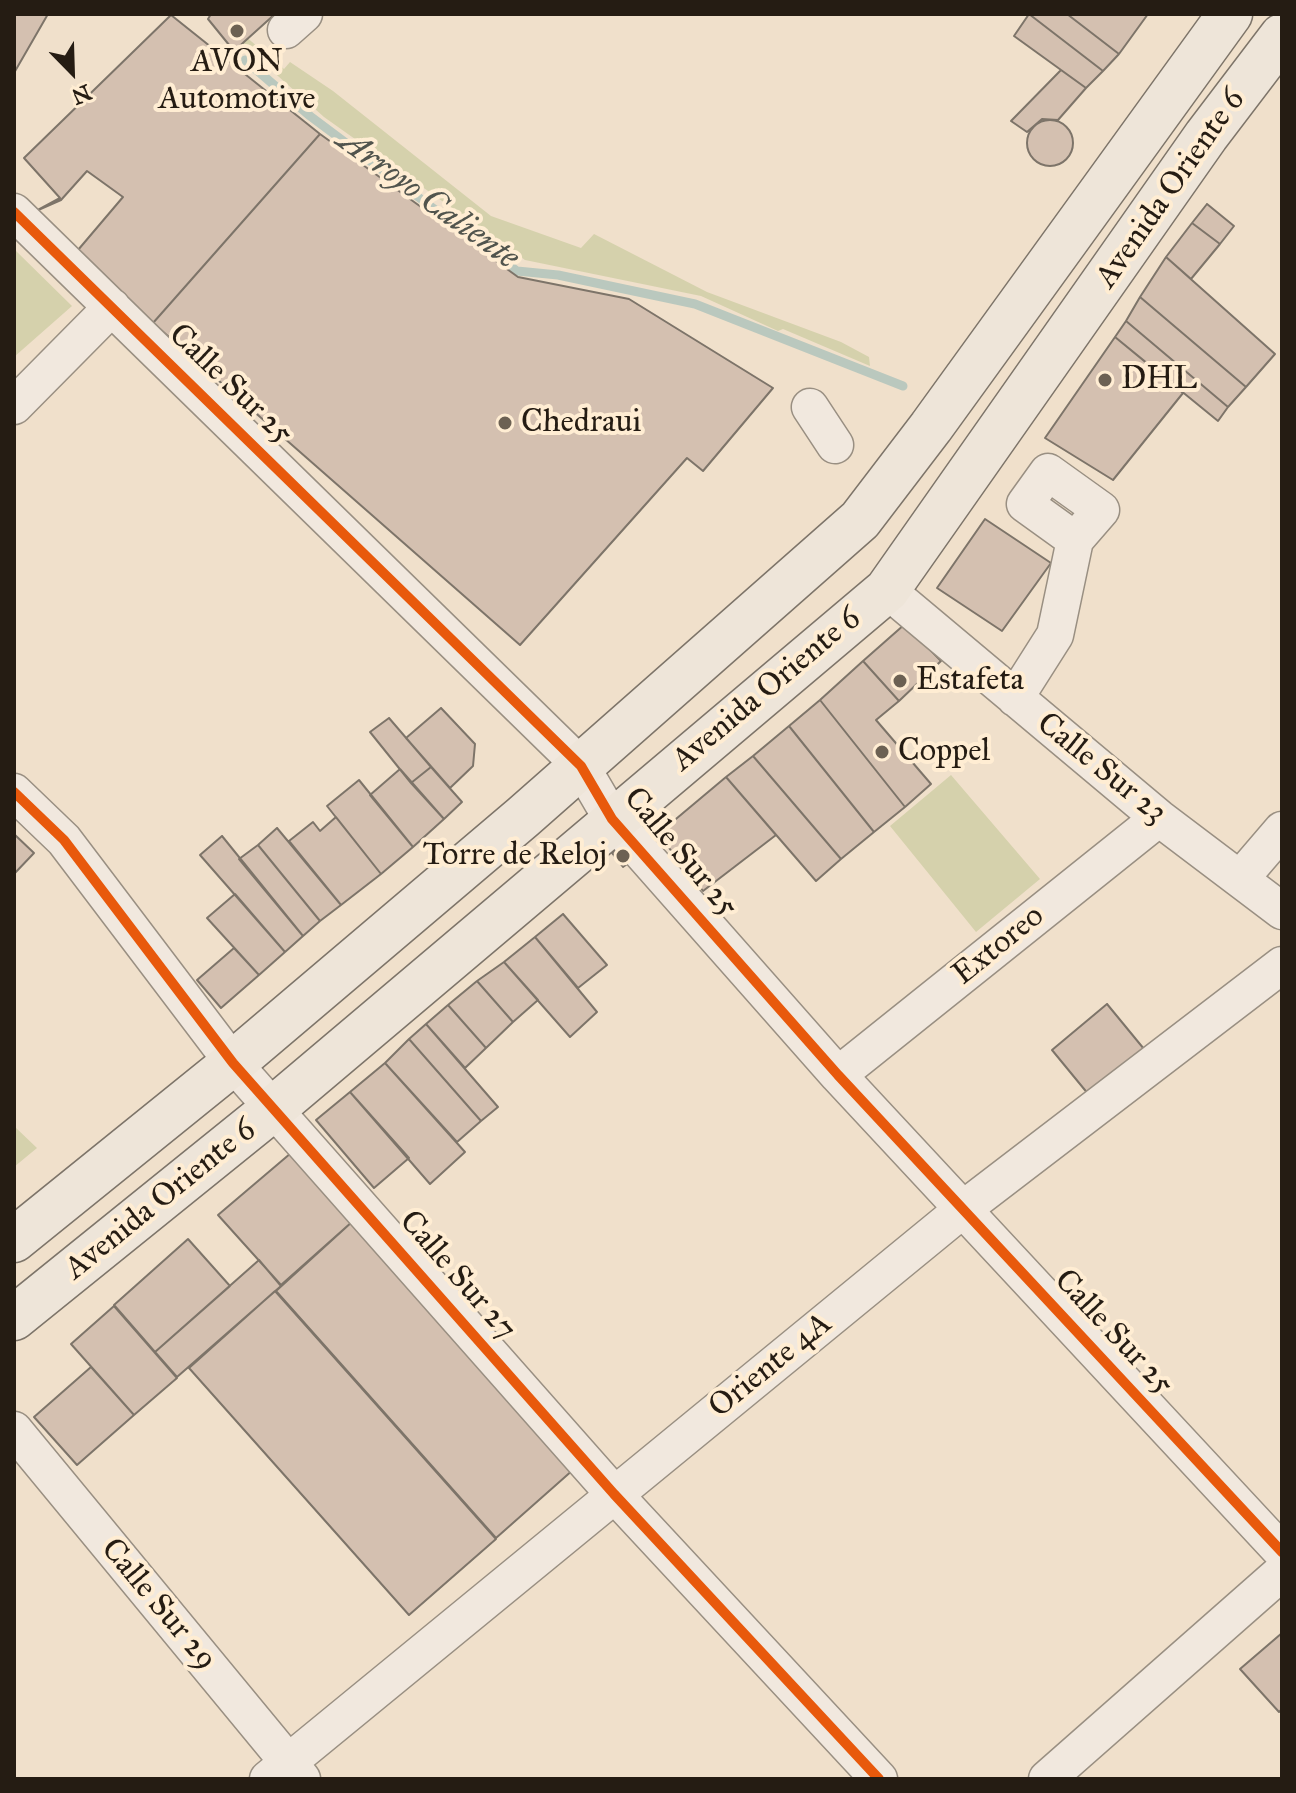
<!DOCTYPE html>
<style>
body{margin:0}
#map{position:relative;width:1296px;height:1793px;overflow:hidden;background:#f0e0cb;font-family:"IM FELL Great Primer",serif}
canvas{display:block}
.frame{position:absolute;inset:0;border:16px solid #251c13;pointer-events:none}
.north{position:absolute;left:32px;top:32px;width:80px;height:80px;-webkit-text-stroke:6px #ffedd3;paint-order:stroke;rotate:157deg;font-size:22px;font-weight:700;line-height:32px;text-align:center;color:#251c13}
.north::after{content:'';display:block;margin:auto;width:28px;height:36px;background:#251c13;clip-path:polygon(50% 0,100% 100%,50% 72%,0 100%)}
</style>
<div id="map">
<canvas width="1296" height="1793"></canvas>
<div class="frame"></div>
<div class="north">N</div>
</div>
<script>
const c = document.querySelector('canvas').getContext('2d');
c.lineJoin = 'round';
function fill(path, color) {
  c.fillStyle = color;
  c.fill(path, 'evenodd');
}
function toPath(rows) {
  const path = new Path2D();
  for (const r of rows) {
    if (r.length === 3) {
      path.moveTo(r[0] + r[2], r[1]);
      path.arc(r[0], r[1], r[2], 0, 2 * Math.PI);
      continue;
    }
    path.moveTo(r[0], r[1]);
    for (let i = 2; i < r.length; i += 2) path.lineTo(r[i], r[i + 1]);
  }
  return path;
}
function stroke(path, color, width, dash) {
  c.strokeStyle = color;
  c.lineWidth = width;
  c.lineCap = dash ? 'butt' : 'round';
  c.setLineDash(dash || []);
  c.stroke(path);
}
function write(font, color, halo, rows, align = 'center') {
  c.font = font + ' "IM FELL Great Primer",serif';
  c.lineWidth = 8;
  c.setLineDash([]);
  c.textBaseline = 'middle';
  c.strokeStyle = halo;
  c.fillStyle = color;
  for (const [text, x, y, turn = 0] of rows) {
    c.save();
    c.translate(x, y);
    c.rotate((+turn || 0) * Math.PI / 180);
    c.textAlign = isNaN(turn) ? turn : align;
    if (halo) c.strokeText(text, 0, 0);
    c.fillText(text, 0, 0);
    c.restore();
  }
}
const green = toPath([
 [245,36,284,69,290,62,333,91,491,216,581,248,594,234,707,292,841,342,869,357,870,366,783,329,778,331,701,296,525,260,324,117,242,44],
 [14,249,72,306,14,357],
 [951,775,1040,879,976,932,890,826],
 [14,1126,37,1148,14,1167]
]);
const stream = toPath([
 [245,60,310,116,517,271,558,275,695,304,903,386]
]);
const building = toPath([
 [14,14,48,14,14,73,14,14],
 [211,14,275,14,234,51,208,19,211,14],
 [1029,14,1067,14,1119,54,1103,71,1029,14],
 [1029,14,1103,71,1086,88,1014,36,1029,14],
 [1067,14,1148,14,1119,54,1067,14],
 [171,15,320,134,153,323,78,250,123,197,87,171,61,200,36,211,60,198,24,158,171,15],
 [1061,70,1086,88,1058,120,1042,119,1027,132,1011,121,1061,70],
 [1050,143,23],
 [320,134,518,277,629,299,773,388,703,471,687,458,520,645,153,323,320,134],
 [1207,204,1234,226,1220,244,1192,223,1207,204],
 [1192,223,1220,244,1191,279,1166,257,1192,223],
 [1166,257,1275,354,1246,387,1140,297,1166,257],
 [1140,297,1246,387,1228,407,1126,321,1140,297],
 [1126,321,1228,407,1218,421,1115,337,1126,321],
 [1115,337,1183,393,1113,480,1045,438,1115,337],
 [985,519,1051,563,1002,631,937,588,985,519],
 [905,624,941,661,899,701,863,661,905,624],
 [863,661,899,701,876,720,931,784,905,807,820,700,863,661],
 [820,700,905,807,874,832,789,726,820,700],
 [441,708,475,744,473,766,450,788,406,738,441,708],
 [389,718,431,767,411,783,370,732,389,718],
 [789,726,874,832,841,859,753,756,789,726],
 [753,756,841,859,816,881,726,777,753,756],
 [431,767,462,802,444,819,411,783,431,767],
 [400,769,444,819,413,847,370,795,400,769],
 [726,777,776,835,703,891,658,834,726,777],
 [359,780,413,847,381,874,327,806,359,780],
 [336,817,381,874,341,905,289,841,313,822,320,831,336,817],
 [277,828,341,905,320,921,258,845,277,828],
 [14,834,34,853,14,874,14,834],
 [222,836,303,936,285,952,200,855,222,836],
 [622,844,634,859,623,867,612,853,622,844],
 [258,845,320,921,303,936,239,859,258,845],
 [235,894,285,952,259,975,207,918,235,894],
 [563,914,607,965,578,988,535,937,563,914],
 [535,937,597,1012,570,1037,504,962,535,937],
 [234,948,259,975,221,1008,197,980,234,948],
 [504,962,538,1000,513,1022,477,981,504,962],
 [477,981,513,1022,486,1048,448,1005,477,981],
 [1107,1004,1144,1049,1089,1095,1052,1050,1107,1004],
 [448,1005,486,1048,465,1068,426,1024,448,1005],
 [426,1024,498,1107,481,1121,409,1039,426,1024],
 [409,1039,481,1121,457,1142,385,1063,409,1039],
 [385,1063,465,1152,430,1184,350,1092,385,1063],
 [350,1092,409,1158,374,1188,316,1120,350,1092],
 [291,1153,353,1221,281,1285,218,1215,291,1153],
 [353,1221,574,1469,496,1538,276,1291,353,1221],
 [188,1239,230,1286,155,1352,114,1305,188,1239],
 [259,1260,281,1286,177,1377,155,1352,259,1260],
 [275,1291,496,1539,409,1615,189,1368,275,1291],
 [114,1306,177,1378,134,1415,71,1344,114,1306],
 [91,1367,134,1415,77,1465,34,1417,91,1367],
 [1282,1633,1282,1709,1279,1712,1240,1669,1282,1633]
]);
const minor = toPath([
 [286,30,304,14],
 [14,212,581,766,612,819,838,1075,1282,1552],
 [14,406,112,307],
 [810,407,835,445],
 [887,590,1159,818,1282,911],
 [1015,698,1055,635,1075,540,1025,504,1048,472,1101,510,1075,540],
 [14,792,64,840,233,1063,614,1494,879,1779],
 [1240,879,1282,830],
 [838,1075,1159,818],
 [14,1430,302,1779],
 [268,1779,962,1210,1282,965],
 [1047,1779,1282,1572]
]);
const major = toPath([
 [14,1240,233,1063,523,817,860,520,931,427,1230,14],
 [14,1318,274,1108,887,590,1206,136,1282,36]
]);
const cycleway = toPath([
 [14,212,581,766,612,819,838,1075,1282,1552],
 [14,792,64,840,233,1063,614,1494,879,1779]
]);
const markers = [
 [237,31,8,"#6c6153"],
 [1105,380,8,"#6c6153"],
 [505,423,8,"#6c6153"],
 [900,681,8,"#6c6153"],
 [882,752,8,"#6c6153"],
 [623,856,8,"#6c6153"]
];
const poiNames = [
 ["AVON",237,63,"center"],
 ["Automotive",237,100,"center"],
 ["DHL",1121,380],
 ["Chedraui",521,423],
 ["Estafeta",916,681],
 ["Coppel",898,752],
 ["Torre de Reloj",607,856,"right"]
];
const streetNames = [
 ["Avenida Oriente 6",1171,189,-55],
 ["Calle Sur 25",230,385,44],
 ["Avenida Oriente 6",767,690,-40],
 ["Calle Sur 23",1101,769,39],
 ["Calle Sur 25",680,853,50],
 ["Extoreo",999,946,-39],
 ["Avenida Oriente 6",161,1200,-39],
 ["Calle Sur 27",457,1276,49],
 ["Calle Sur 25",1113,1333,47],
 ["Oriente 4A",771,1366,-39],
 ["Calle Sur 29",158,1605,50]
];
const waterNames = [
 ["Arroyo Caliente",427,200,36]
];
fill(green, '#d5d1ac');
stroke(stream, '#bac8be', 9);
fill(building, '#d4c0b0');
stroke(building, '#7d7469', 2);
stroke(minor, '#998f82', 39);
stroke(major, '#7d7469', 47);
stroke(minor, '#f1e8de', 36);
stroke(major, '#eee5d9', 44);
stroke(cycleway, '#e8590c', 10);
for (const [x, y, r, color] of markers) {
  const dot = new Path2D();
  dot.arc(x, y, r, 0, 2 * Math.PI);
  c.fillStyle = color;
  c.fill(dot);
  stroke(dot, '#ffedd3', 3);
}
write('32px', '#251c13', '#ffedd3', poiNames, 'left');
write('32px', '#251c13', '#ffedd3', streetNames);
write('italic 34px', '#51544d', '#ffedd3', waterNames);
</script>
